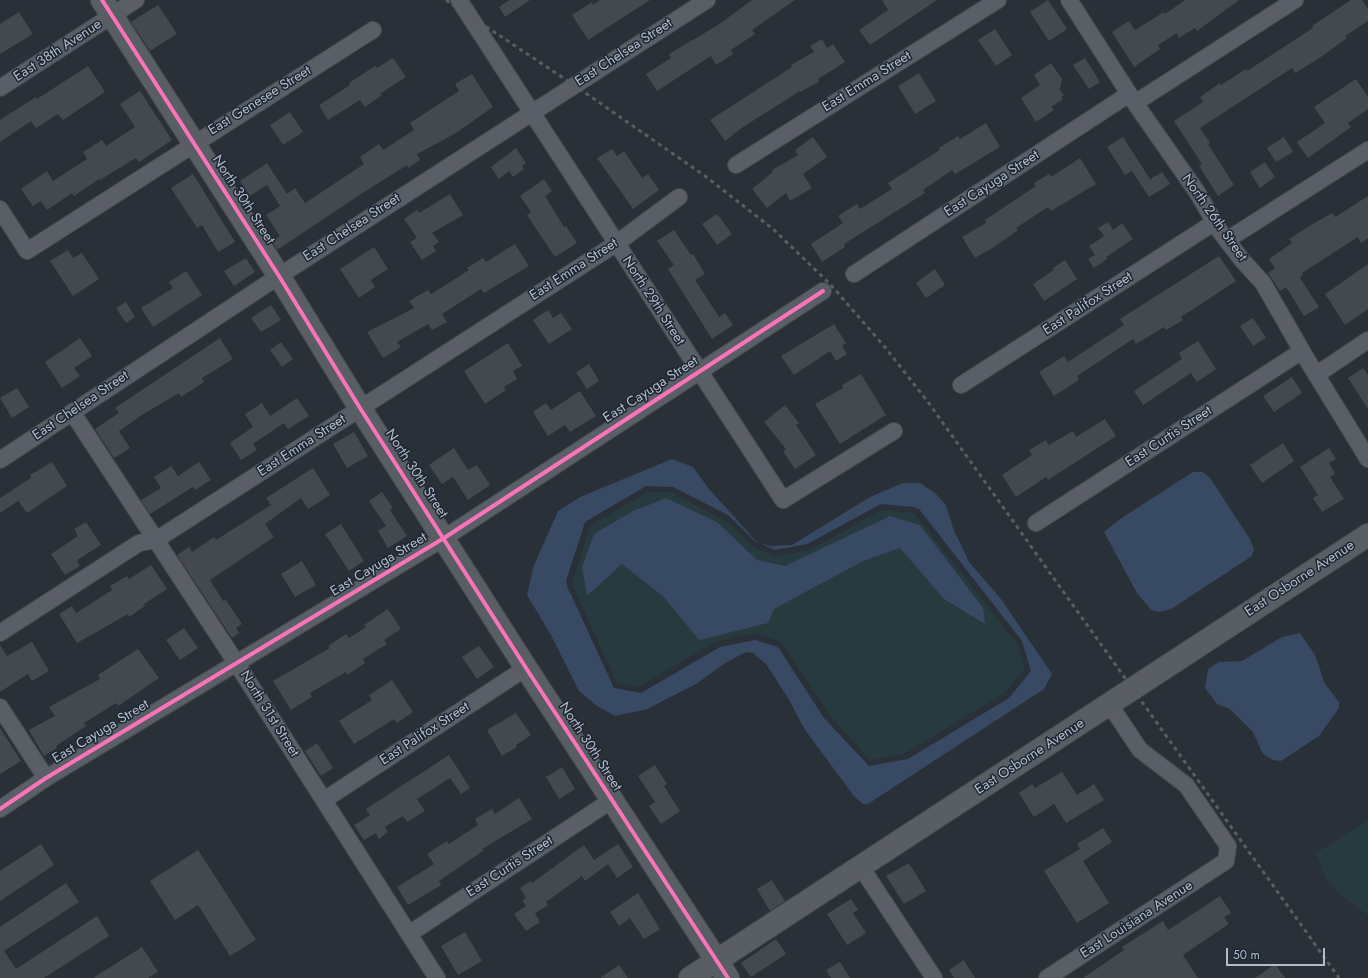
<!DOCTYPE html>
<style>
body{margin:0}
#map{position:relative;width:1368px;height:978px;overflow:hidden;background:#2a3038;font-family:Jost,sans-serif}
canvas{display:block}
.scale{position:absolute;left:1226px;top:948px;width:99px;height:18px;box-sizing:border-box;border:2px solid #b4bcc9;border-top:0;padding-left:5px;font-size:12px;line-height:14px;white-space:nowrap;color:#b4bcc9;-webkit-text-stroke:3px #1d2633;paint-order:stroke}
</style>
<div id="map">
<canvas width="1368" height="978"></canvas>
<div class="scale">50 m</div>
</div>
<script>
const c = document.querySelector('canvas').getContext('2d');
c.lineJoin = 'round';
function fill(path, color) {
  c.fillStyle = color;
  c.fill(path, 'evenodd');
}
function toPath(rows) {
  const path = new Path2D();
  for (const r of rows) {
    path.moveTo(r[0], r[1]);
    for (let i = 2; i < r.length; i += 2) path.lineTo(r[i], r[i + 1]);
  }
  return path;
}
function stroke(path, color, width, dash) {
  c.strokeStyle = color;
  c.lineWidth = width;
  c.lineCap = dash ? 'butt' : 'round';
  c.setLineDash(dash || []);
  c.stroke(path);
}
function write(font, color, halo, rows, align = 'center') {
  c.font = font + ' Jost,sans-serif';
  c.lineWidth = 3;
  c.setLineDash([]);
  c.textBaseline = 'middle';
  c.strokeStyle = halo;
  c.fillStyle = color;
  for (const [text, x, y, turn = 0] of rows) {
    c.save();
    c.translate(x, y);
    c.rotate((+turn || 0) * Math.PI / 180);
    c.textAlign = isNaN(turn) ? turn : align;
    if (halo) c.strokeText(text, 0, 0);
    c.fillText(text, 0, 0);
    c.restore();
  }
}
const green = toPath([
 [648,492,671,492,726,521,752,546,775,556,810,550,882,510,914,513,1017,644,1025,668,1006,692,904,754,870,760,829,714,781,642,755,633,717,641,685,659,639,687,617,683,572,584,590,526],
 [1368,820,1368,915,1345,899,1326,879,1316,853]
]);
const water = toPath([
 [672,459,693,467,709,489,757,542,770,546,792,545,870,497,903,483,920,483,935,493,946,505,953,528,969,562,1001,599,1052,674,1044,689,868,804,863,804,854,796,805,730,788,698,766,664,753,653,746,652,725,663,696,684,647,709,615,716,597,706,579,691,552,637,527,595,534,565,558,511,580,497],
 [646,486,673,487,728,515,755,541,775,550,807,544,881,504,914,507,919,509,1022,641,1031,671,1009,698,908,759,869,766,824,718,778,647,755,640,720,647,641,693,614,688,567,586,566,581,585,522],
 [1193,472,1203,472,1210,478,1250,539,1254,549,1252,556,1171,609,1159,612,1151,610,1137,593,1104,532,1120,519],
 [666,498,717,522,757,560,785,566,890,516,920,525,983,608,985,624,944,599,900,548,863,561,774,609,768,623,699,640,664,597,622,564,587,596,582,567,594,534,633,511],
 [1300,633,1315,655,1325,684,1339,702,1339,708,1319,736,1281,761,1273,760,1263,754,1253,732,1230,709,1217,704,1205,688,1208,669,1219,662,1242,661,1282,637]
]);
const building = toPath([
 [509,0,530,0,505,17,499,7],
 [600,0,650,0,588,40,572,15,592,2,593,5],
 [752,0,795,0,752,30,755,34,731,50,733,54,716,65,711,56,657,91,646,74,671,58,669,54,718,25],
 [882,0,937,0,870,45,859,30,888,10],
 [1048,0,1067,29,1049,41,1030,12],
 [1185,0,1239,0,1197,31,1195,28,1179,38,1177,33,1158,45,1160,49,1134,67,1112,32,1129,21,1135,30,1164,12,1165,14],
 [1351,0,1362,0,1368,9,1368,21,1345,36,1347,38,1321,57,1295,73,1292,68,1200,128,1210,143,1208,144,1234,185,1218,196,1199,166,1202,164,1174,121,1203,102,1200,97,1220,83,1221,85,1246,69,1247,71,1313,28,1312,26],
 [158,5,177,34,150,51,131,22],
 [19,12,33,34,0,54,0,24],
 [995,29,1012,55,996,66,978,40],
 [822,39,827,48,833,44,845,62,818,79,819,82,800,92,800,91,743,127,725,141,710,120,792,67,791,65,814,52,810,46],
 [393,58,406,77,381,93,382,95,365,107,360,100,328,120,319,105,350,85,349,83,375,66,377,68],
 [1085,58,1100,82,1089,89,1073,65],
 [1051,63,1062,79,1060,90,1064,95,1061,97,1063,99,1051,107,1054,110,1036,122,1021,98,1040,85,1034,75],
 [88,66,105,92,63,120,58,114,36,128,31,121,0,142,0,120,36,97,37,99],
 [919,73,936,101,915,114,898,86],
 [472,74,493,107,456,133,417,154,420,160,408,168,407,165,361,194,277,250,272,241,280,236,266,215,280,206,267,185,250,196,240,181,267,163,287,194,295,188,305,203,364,164,360,157,379,144,383,150,414,130,410,123,459,91,455,84],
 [1356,79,1368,97,1368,109,1348,123,1351,127,1308,158,1297,142,1325,123,1314,107],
 [140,91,172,140,139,162,136,158,100,180,99,179,74,196,72,193,47,210,41,201,33,206,21,189,47,171,53,181,87,159,83,152,102,140,106,146,135,127,120,104],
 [290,112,303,132,283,145,270,125],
 [986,123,1000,147,955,174,952,170,923,190,925,193,844,244,845,247,822,262,811,244,843,223,838,216,857,204,860,209,892,189,888,183,940,150,939,148,958,136,960,139],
 [813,137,827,157,803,174,812,188,790,201,786,193,767,208,752,189,773,172,772,170,798,155,795,150],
 [1123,137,1150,179,1162,172,1170,184,1149,197,1132,171,1125,175,1107,147],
 [1284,137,1293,152,1276,162,1267,148],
 [516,148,526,163,522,166,524,169,513,177,509,171,499,179,491,167],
 [612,149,617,156,624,151,642,178,648,174,659,190,633,209,597,158],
 [1080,158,1096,184,1051,211,1048,207,1016,228,1018,230,994,247,975,258,962,237,986,223,985,220,1036,186,1034,183,1049,174,1051,177],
 [1265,162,1275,177,1260,188,1250,172],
 [193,174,235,242,218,252,202,225,197,228,171,188],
 [544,179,552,191,545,196,564,227,566,226,577,243,555,257,527,215,531,212,520,196],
 [450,194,463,215,432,233,439,242,433,246,436,251,422,260,410,242,417,238,404,219,417,210,419,213],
 [1368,196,1368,238,1361,243,1358,237,1302,273,1303,275,1300,278,1319,307,1304,316,1286,287,1280,291,1268,273,1275,268,1269,259,1292,243,1289,239,1306,228,1332,213,1335,217],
 [717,214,732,234,717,245,702,224],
 [1108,222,1113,230,1122,223,1133,239,1106,257,1107,259,1094,268,1088,259,1095,255,1089,246,1104,236,1098,228],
 [674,230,691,255,693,254,705,274,695,280,719,317,725,313,733,325,712,339,668,269,674,265,657,241],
 [515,244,529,266,484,293,481,289,442,314,447,322,432,330,428,324,397,342,401,347,383,358,367,332,414,308,409,301,428,290,431,294,469,270,467,268,483,258,486,262],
 [374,247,388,269,371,280,375,287,359,298,340,269],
 [68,250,73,258,82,253,99,279,73,296,50,261],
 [1219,256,1236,281,1181,317,1183,320,1166,330,1164,327,1136,344,1133,339,1077,376,1079,380,1054,396,1039,372,1064,356,1068,362,1124,325,1120,319],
 [246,258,255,272,234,286,224,271],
 [1065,260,1077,279,1044,301,1033,284,1054,270,1053,268],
 [1368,264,1368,309,1345,325,1325,294],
 [935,269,945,285,926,298,916,283],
 [186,271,202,295,153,327,141,308,173,288,169,282],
 [126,302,135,317,126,323,116,308],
 [271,305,281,320,261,332,251,318],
 [548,310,553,318,561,313,572,329,549,344,533,320],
 [1253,318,1266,338,1253,346,1240,326],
 [834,324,846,343,842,346,847,354,836,361,830,351,794,375,781,356],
 [80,338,92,356,74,368,80,376,62,388,45,362],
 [220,338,233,359,202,378,204,382,181,397,179,393,142,415,119,431,130,448,114,458,95,429,119,413,115,408],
 [1198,341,1216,369,1197,382,1191,373,1143,405,1134,391,1182,359,1179,353],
 [281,342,293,359,282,367,270,350],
 [508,343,522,366,513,371,517,379,504,387,506,390,485,404,464,371],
 [589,364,599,381,587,389,576,372],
 [1363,368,1368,375,1368,409,1348,378],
 [861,374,886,415,840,444,815,404,843,388,842,385],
 [1292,377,1302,393,1274,412,1263,396],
 [17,388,29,407,12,418,0,398],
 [580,391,596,416,570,432,565,425,548,436,533,412,546,403,551,410],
 [297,398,309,416,288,429,284,423,253,444,257,450,241,460,230,443,253,427,245,414,262,403,270,416],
 [785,405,799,423,796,425,816,455,795,469,783,451,786,449,764,422],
 [1105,419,1116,436,1048,480,1046,477,1016,497,1002,475,1032,455,1029,450,1046,440,1049,445,1073,431,1076,437],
 [354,432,368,456,347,468,333,444],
 [1283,443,1294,461,1262,483,1250,465],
 [454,448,468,470,477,465,490,485,468,500,453,477,442,484,429,465],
 [1329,448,1336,459,1329,463,1335,474,1330,477,1344,499,1322,512,1313,498,1318,495,1300,467],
 [52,462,67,486,27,513,18,501,0,513,0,498,31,478,30,475],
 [199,462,211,480,195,490,193,487,150,514,141,500,161,488,154,477,171,466,178,476],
 [313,468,330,495,308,509,301,498,265,524,274,537,210,580,223,601,226,600,242,624,236,628,239,633,232,638,177,555,189,547,192,552,214,537,216,540,271,505,266,498],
 [382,492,393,508,390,510,407,536,388,548,378,531,386,526,369,501],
 [86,522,101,545,77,560,80,566,65,575,51,554,78,536,74,529],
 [341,524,364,561,349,571,325,534],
 [302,561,316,585,295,597,281,574],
 [151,565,167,589,144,604,145,606,129,617,128,614,77,643,59,614,72,606,76,613,112,590,110,586,127,576,129,579],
 [388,609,401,629,384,640,387,644,363,659,365,663,347,675,346,672,310,693,312,697,291,710,273,681,330,648,328,646,346,634,349,638,366,627,364,625],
 [184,628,198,648,180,660,166,640],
 [32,642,49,671,32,681,28,674,0,692,0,645,7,656],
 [479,646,494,667,477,679,462,657],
 [138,649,159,678,118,706,116,703,84,723,86,726,56,746,57,748,44,756,29,730,55,716,49,707,100,679,98,675],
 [392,680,413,712,397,723,394,719,354,744,339,721,372,700,369,695],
 [516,713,531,735,516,745,517,747,502,756,487,730],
 [0,728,21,761,0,774],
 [317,743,333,768,321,776,305,751],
 [449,755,470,788,461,794,450,778,417,799,425,811,407,822,403,816,385,827,388,832,379,839,376,833,364,840,354,825,370,815,366,809],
 [655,765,667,784,664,786,680,811,661,824,649,806,655,802,638,776],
 [562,767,575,789,559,799,546,777],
 [1062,772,1077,795,1094,784,1104,800,1066,823,1054,804,1034,817,1019,793,1032,784,1035,788],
 [519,798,532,819,482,849,483,851,439,881,441,885,408,905,397,887,434,864,427,854,447,841,449,844,478,825,475,819,492,809,495,814],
 [1103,828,1112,842,1083,861,1109,903,1077,923,1044,871,1080,849,1077,844],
 [41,844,54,865,0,901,0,871],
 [618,844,633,867,617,878,608,864,585,881,582,876,546,902,548,905,535,913,540,922,526,931,514,914,526,906,522,900,526,898,520,888,531,881,532,883,584,845,594,860],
 [198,850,256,940,230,956,198,905,175,920,150,881],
 [909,863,926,891,904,904,886,876],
 [772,880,785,901,770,911,757,889],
 [66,883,79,902,4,951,16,969,97,916,109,936,44,978,0,978,0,927],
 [638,893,660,929,644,939,630,918,619,926,610,912],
 [1220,896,1231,913,1224,917,1229,924,1183,955,1198,978,1083,978,1124,950,1122,947,1163,921,1168,930],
 [851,899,858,910,853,913,866,933,847,945,827,914],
 [465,932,482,961,458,975,441,946],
 [776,939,786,954,751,977,741,963],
 [142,947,158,972,148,978,93,978],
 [964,960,975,978,954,978,949,970],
 [840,962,850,978,831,978,826,970],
 [1275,964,1285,978,1255,978],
 [619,965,628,978,600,978]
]);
const street = toPath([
 [459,0,783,500,894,431],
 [1069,0,1135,103,1197,192,1219,230,1242,260,1263,283,1306,358,1368,459],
 [0,88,136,0],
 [1135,103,1295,0],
 [736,165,998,0],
 [0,209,27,251,373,30],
 [1227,240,1368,150],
 [854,274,1129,94],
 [1316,375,1368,340],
 [961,385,1215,222],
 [72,412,237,664,437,978],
 [0,460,279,276,707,0],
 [1036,523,1302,351],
 [0,633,139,543,156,540,617,243,679,197],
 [0,707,46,778],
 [324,800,526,668],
 [0,809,46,778,444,538,823,291],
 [861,867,934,978],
 [409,934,612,800],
 [1047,978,1226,861,1228,846,1186,785,1140,750,1110,705]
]);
const secondary = toPath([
 [102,0,279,276,360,408,526,668,728,978],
 [690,978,1368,535]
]);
const rail = toPath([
 [446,0,574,85,705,176,773,229,830,284,884,346,928,402,1339,978]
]);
const cycleway = toPath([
 [102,0,279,276,360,408,526,668,728,978],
 [0,809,46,778,444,538,823,291]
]);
const streetNames = [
 ["East 38th Avenue",58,51,-33],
 ["East Chelsea Street",624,53,-33],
 ["East Emma Street",867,82,-32],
 ["East Genesee Street",260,101,-32],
 ["East Cayuga Street",992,184,-33],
 ["North 30th Street",243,200,57],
 ["North 26th Street",1214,218,55],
 ["East Chelsea Street",352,228,-33],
 ["East Emma Street",574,270,-33],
 ["North 29th Street",653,301,57],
 ["East Palifox Street",1088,304,-33],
 ["East Cayuga Street",651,390,-33],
 ["East Chelsea Street",81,406,-34],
 ["East Curtis Street",1169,437,-33],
 ["East Emma Street",302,446,-33],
 ["North 30th Street",416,474,57],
 ["East Cayuga Street",379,565,-31],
 ["East Osborne Avenue",1300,579,-33],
 ["North 31st Street",269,714,58],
 ["East Cayuga Street",101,732,-31],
 ["East Palifox Street",425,734,-33],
 ["North 30th Street",590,747,57],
 ["East Osborne Avenue",1030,757,-33],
 ["East Curtis Street",510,867,-33],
 ["East Louisiana Avenue",1137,920,-33]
];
fill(green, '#273a3e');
fill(water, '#384963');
fill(building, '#444950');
stroke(street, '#484c53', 18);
stroke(secondary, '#484c53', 24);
stroke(street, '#5a5e66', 16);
stroke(secondary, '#595d64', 22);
stroke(rail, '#595d64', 3, [4, 4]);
stroke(cycleway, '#fb73b8', 4);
write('14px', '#b4bcc9', '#1d2633', streetNames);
</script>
